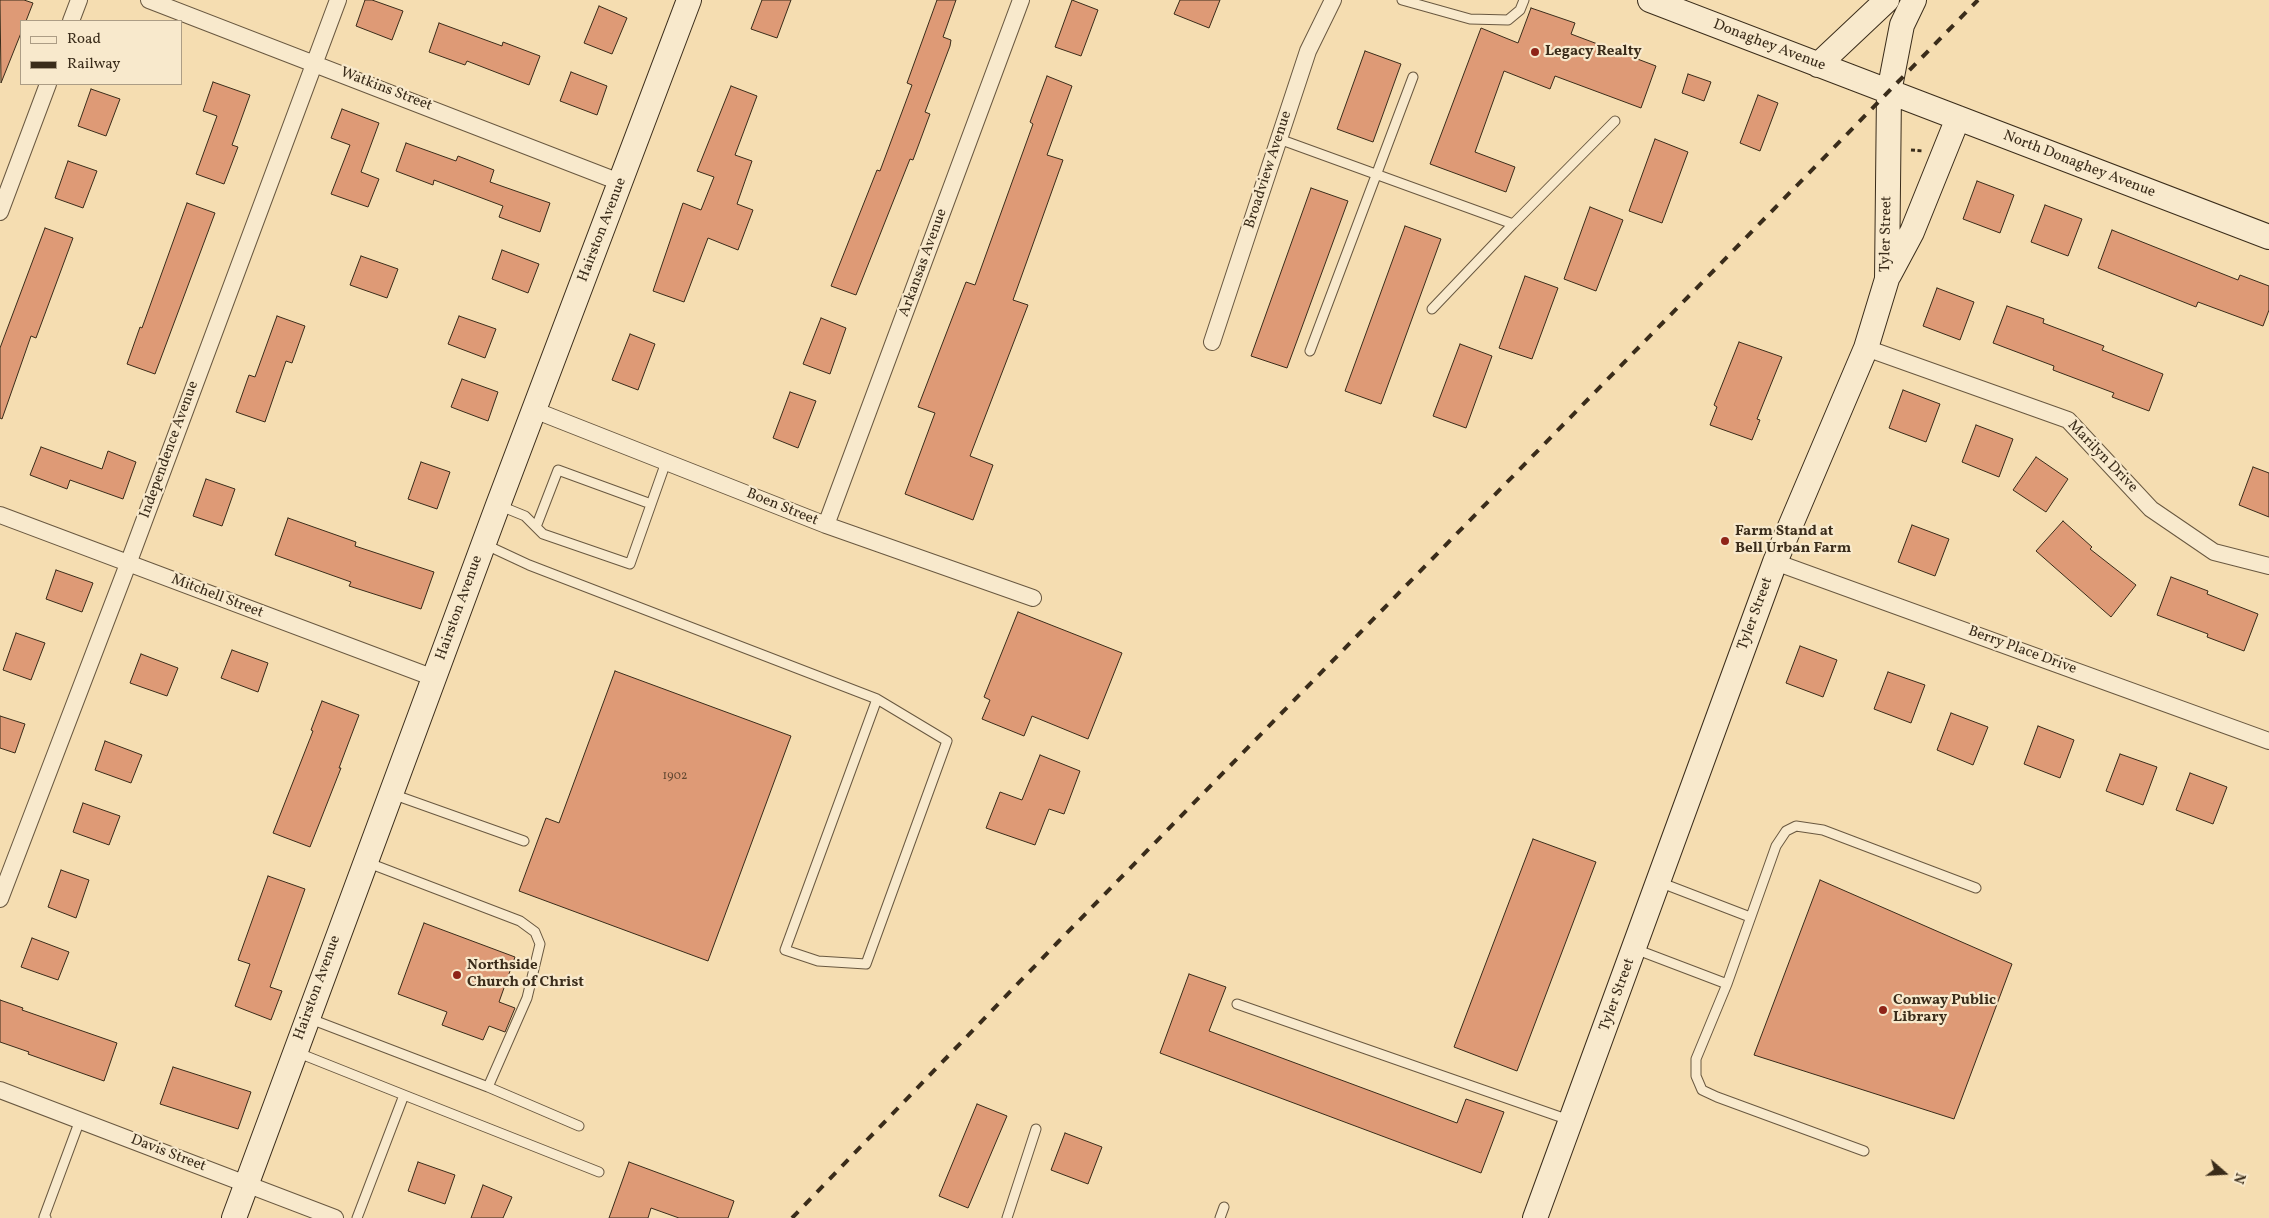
<!DOCTYPE html>
<style>
body{margin:0}
#map{position:relative;width:2269px;height:1218px;overflow:hidden;background:#f5ddb1;font-family:Vollkorn,serif}
canvas{display:block}
.legend{position:absolute;left:20px;top:20px;width:162px;height:65px;box-sizing:border-box;background:#f8e9cc;border:1px solid #ac9d85;margin:0;padding:6px 9px;list-style:none;font-size:15px;color:#3a2c1a}
.legend li{display:flex;align-items:center;gap:10px;height:25px}
.legend b{width:25px;border:1px solid #ac9d85}
.north{position:absolute;left:2199px;top:1148px;width:50px;height:50px;-webkit-text-stroke:4px #f8e9cc;paint-order:stroke;rotate:109deg;font-size:14px;font-weight:700;line-height:20px;text-align:center;color:#3a2c1a}
.north::after{content:'';display:block;margin:auto;width:18px;height:22px;background:#3a2c1a;clip-path:polygon(50% 0,100% 100%,50% 72%,0 100%)}
</style>
<div id="map">
<canvas width="2269" height="1218"></canvas>
<ul class="legend">
<li><b style="height:6px;background:#f8e9cc"></b>Road</li>
<li><b style="height:6px;background:#3a2c1a"></b>Railway</li>
</ul>
<div class="north">N</div>
</div>
<script>
const c = document.querySelector('canvas').getContext('2d');
c.lineJoin = 'round';
function fill(path, color) {
  c.fillStyle = color;
  c.fill(path, 'evenodd');
}
function toPath(rows) {
  const path = new Path2D();
  for (const r of rows) {
    path.moveTo(r[0], r[1]);
    for (let i = 2; i < r.length; i += 2) path.lineTo(r[i], r[i + 1]);
  }
  return path;
}
function stroke(path, color, width, dash) {
  c.strokeStyle = color;
  c.lineWidth = width;
  c.lineCap = dash ? 'butt' : 'round';
  c.setLineDash(dash || []);
  c.stroke(path);
}
function write(font, color, halo, rows, align = 'center') {
  c.font = font + ' Vollkorn,serif';
  c.lineWidth = 4.5;
  c.setLineDash([]);
  c.textBaseline = 'middle';
  c.strokeStyle = halo;
  c.fillStyle = color;
  for (const [text, x, y, turn = 0] of rows) {
    c.save();
    c.translate(x, y);
    c.rotate((+turn || 0) * Math.PI / 180);
    c.textAlign = isNaN(turn) ? turn : align;
    if (halo) c.strokeText(text, 0, 0);
    c.fillText(text, 0, 0);
    c.restore();
  }
}
const building = toPath([
 [0,0,24,0,33,3,26,21,21,21,21,33,1,83,0,0],
 [365,0,372,0,403,11,392,40,356,26,365,0],
 [762,0,791,0,777,38,751,29,762,0],
 [937,0,956,0,943,37,951,40,950,46,925,112,930,114,913,160,910,159,856,295,831,286,877,170,880,171,912,85,907,83,937,0],
 [1072,0,1098,10,1081,56,1055,47,1072,0],
 [1180,0,1220,0,1209,28,1174,14,1180,0],
 [599,6,627,18,612,54,584,43,599,6],
 [1531,8,1575,23,1571,34,1656,66,1641,108,1555,76,1550,89,1504,71,1475,152,1515,167,1506,192,1430,164,1481,28,1518,43,1531,8],
 [439,23,502,46,503,42,540,56,529,85,467,61,465,65,429,52,439,23],
 [1365,51,1401,64,1373,142,1337,129,1365,51],
 [571,72,607,86,597,115,560,101,571,72],
 [1688,74,1711,82,1704,101,1682,93,1688,74],
 [1047,76,1072,86,1047,155,1063,160,1013,300,1028,305,970,456,993,465,973,520,905,494,935,413,918,407,966,282,975,285,1033,124,1030,122,1047,76],
 [213,82,250,95,232,145,238,147,224,184,196,174,217,116,203,111,213,82],
 [731,86,757,96,735,155,752,161,737,204,753,210,738,250,708,238,684,302,653,291,683,203,701,210,714,177,697,171,731,86],
 [91,89,120,99,106,136,78,126,91,89],
 [1758,95,1778,103,1760,151,1740,143,1758,95],
 [342,109,379,123,361,172,379,179,368,207,331,194,350,145,331,138,342,109],
 [1655,139,1688,152,1662,223,1629,211,1655,139],
 [406,143,456,161,458,156,494,170,490,182,550,203,540,232,499,217,503,206,434,180,433,185,396,171,406,143],
 [68,161,97,171,83,208,55,198,68,161],
 [1977,181,2014,195,2000,233,1963,219,1977,181],
 [1311,188,1348,201,1287,368,1251,356,1311,188],
 [187,203,215,213,155,374,127,364,140,327,142,328,187,203],
 [2045,205,2082,219,2068,256,2031,242,2045,205],
 [1590,207,1623,220,1596,291,1564,279,1590,207],
 [1405,226,1441,239,1381,404,1345,391,1405,226],
 [45,228,73,238,36,338,31,336,2,419,0,418,0,348,45,228],
 [2112,230,2238,280,2240,275,2269,286,2269,310,2263,326,2198,302,2196,307,2098,268,2112,230],
 [502,250,539,264,528,293,492,279,502,250],
 [361,256,398,269,387,298,350,285,361,256],
 [1525,276,1558,288,1532,359,1499,348,1525,276],
 [1937,288,1974,302,1960,340,1923,326,1937,288],
 [2007,306,2044,319,2043,323,2104,346,2102,350,2163,374,2149,411,2112,397,2114,393,2053,370,2054,366,1993,343,2007,306],
 [277,316,305,326,292,363,286,361,265,422,236,412,249,375,255,377,277,316],
 [459,316,496,329,485,358,448,344,459,316],
 [821,318,846,328,830,374,803,364,821,318],
 [630,334,655,344,638,390,612,380,630,334],
 [1739,342,1782,357,1757,419,1760,420,1752,440,1710,425,1717,407,1714,405,1739,342],
 [1460,344,1492,356,1466,428,1433,416,1460,344],
 [462,379,498,392,488,421,451,407,462,379],
 [1903,390,1940,404,1926,442,1889,428,1903,390],
 [790,392,816,401,798,448,773,438,790,392],
 [1976,425,2013,439,1999,477,1962,462,1976,425],
 [41,447,102,469,108,451,136,462,123,499,70,480,67,489,30,475,41,447],
 [2036,457,2068,479,2046,512,2013,490,2036,457],
 [421,462,450,472,437,509,408,499,421,462],
 [2253,467,2269,473,2269,517,2239,505,2253,467],
 [206,479,235,489,222,526,193,516,206,479],
 [288,518,356,542,355,546,434,572,421,609,349,586,351,582,275,555,288,518],
 [2063,521,2092,547,2090,549,2136,585,2111,617,2036,551,2063,521],
 [1912,525,1949,539,1935,576,1898,562,1912,525],
 [56,570,93,583,82,612,46,599,56,570],
 [2171,577,2208,591,2207,594,2258,614,2244,651,2207,637,2208,634,2157,615,2171,577],
 [1018,612,1122,653,1088,739,1032,716,1024,736,982,719,990,700,984,697,1018,612],
 [16,633,45,643,31,680,3,670,16,633],
 [1800,646,1837,660,1823,697,1786,683,1800,646],
 [232,650,268,663,258,692,221,678,232,650],
 [141,654,178,668,167,696,130,683,141,654],
 [615,671,791,736,708,961,519,891,546,818,559,823,615,671],
 [1888,672,1925,685,1911,723,1874,709,1888,672],
 [322,701,359,715,339,768,341,768,310,847,273,833,313,731,311,730,322,701],
 [1951,713,1988,727,1973,765,1937,750,1951,713],
 [0,716,25,724,15,753,0,748,0,716],
 [2038,726,2074,740,2060,778,2024,764,2038,726],
 [105,741,142,755,131,783,95,770,105,741],
 [2120,754,2157,767,2143,805,2106,791,2120,754],
 [1040,755,1080,771,1064,814,1049,809,1035,845,986,828,1000,792,1022,800,1040,755],
 [2190,773,2227,787,2213,824,2176,810,2190,773],
 [83,803,120,816,109,845,73,832,83,803],
 [1533,839,1596,862,1517,1071,1454,1047,1533,839],
 [61,870,89,880,76,918,48,907,61,870],
 [268,876,305,889,270,987,282,991,271,1020,235,1006,250,964,238,960,268,876],
 [1820,880,2012,964,1954,1119,1754,1055,1820,880],
 [424,923,515,957,499,1002,515,1008,505,1032,489,1026,483,1040,442,1025,447,1012,398,994,424,923],
 [32,938,69,952,58,980,21,967,32,938],
 [1189,974,1226,987,1209,1031,1457,1123,1466,1099,1504,1112,1481,1173,1160,1053,1189,974],
 [0,1000,23,1008,22,1010,117,1043,104,1081,28,1054,29,1052,0,1042,0,1000],
 [173,1067,251,1092,238,1129,160,1104,173,1067],
 [977,1104,1007,1116,968,1208,939,1196,977,1104],
 [1065,1133,1102,1147,1088,1184,1051,1170,1065,1133],
 [418,1162,455,1175,445,1204,408,1191,418,1162],
 [629,1162,734,1201,728,1218,679,1218,651,1208,648,1218,609,1218,629,1162],
 [483,1185,512,1197,503,1218,471,1218,483,1185]
]);
const path = toPath([
 [1911,150,1923,151]
]);
const lane = toPath([
 [1402,0,1470,19,1508,20,1520,10,1524,0],
 [1279,139,1513,224,1615,121],
 [1432,309,1513,224],
 [1310,351,1413,77],
 [498,505,525,516,543,534,630,564,666,462],
 [536,527,558,470,651,504],
 [484,544,529,565,877,699,947,741,866,964,818,961,785,950,877,699],
 [392,794,524,841],
 [1659,882,1750,917],
 [1635,949,1727,984],
 [1237,1004,1569,1120],
 [308,1018,488,1087,527,998,540,944,535,932,520,921,366,862],
 [296,1052,404,1095,357,1218],
 [488,1087,579,1126],
 [404,1095,599,1172],
 [1864,1151,1717,1097,1702,1090,1696,1076,1696,1059,1727,984,1776,846,1786,831,1796,826,1823,830,1976,888],
 [46,1218,44,1217,80,1120],
 [1007,1218,1036,1129],
 [1220,1218,1224,1207]
]);
const street = toPath([
 [149,0,622,183],
 [71,21,79,0],
 [0,212,48,84],
 [1212,342,1308,51,1333,0],
 [1866,348,2068,420,2151,509,2214,552,2269,566],
 [534,410,826,525,1033,598],
 [0,515,434,678],
 [826,525,1021,0],
 [1775,562,2269,741],
 [0,899,128,564,338,0],
 [0,1090,335,1218]
]);
const secondary = toPath([
 [1650,0,2269,237],
 [1818,65,1887,0],
 [1889,275,1912,232,1958,118],
 [234,1218,498,505,689,0],
 [1535,1218,1775,562,1866,348,1887,279,1889,92,1902,25,1914,0]
]);
const rail = toPath([
 [792,1218,1058,942,1978,0]
]);
const markers = [
 [1535,52,5,"#8f2418"],
 [1725,541,5,"#8f2418"],
 [457,975,5,"#8f2418"],
 [1883,1010,5,"#8f2418"]
];
const numberNames = [
 ["1902",675,777]
];
const streetNames = [
 ["Donaghey Avenue",1769,46,21],
 ["Watkins Street",386,90,21],
 ["North Donaghey Avenue",2079,165,21],
 ["Broadview Avenue",1269,170,-72],
 ["Hairston Avenue",603,230,-69],
 ["Tyler Street",1887,234,-89],
 ["Arkansas Avenue",924,263,-70],
 ["Independence Avenue",170,450,-70],
 ["Marilyn Drive",2102,457,46],
 ["Boen Street",782,508,22],
 ["Mitchell Street",217,597,21],
 ["Hairston Avenue",460,608,-70],
 ["Tyler Street",1756,614,-70],
 ["Berry Place Drive",2022,651,20],
 ["Hairston Avenue",318,988,-70],
 ["Tyler Street",1618,995,-70],
 ["Davis Street",168,1154,21]
];
const poiNames = [
 ["Legacy Realty",1545,52],
 ["Farm Stand at",1735,532],
 ["Bell Urban Farm",1735,549],
 ["Northside",467,966],
 ["Church of Christ",467,983],
 ["Conway Public",1893,1001],
 ["Library",1893,1018]
];
fill(building, '#de9a76');
stroke(building, '#3a2c1a', 1);
stroke(lane, '#695840', 11);
stroke(street, '#695840', 18);
stroke(secondary, '#3a2c1a', 26);
stroke(path, '#3a2c1a', 3, [4, 2.5]);
stroke(lane, '#f8e9cc', 9);
stroke(street, '#f8e9cc', 16);
stroke(secondary, '#f8e9cc', 24);
stroke(rail, '#3a2c1a', 4, [9, 9]);
for (const [x, y, r, color] of markers) {
  const dot = new Path2D();
  dot.arc(x, y, r, 0, 2 * Math.PI);
  c.fillStyle = color;
  c.fill(dot);
  stroke(dot, '#f8e9cc', 2);
}
write('12px', '#634831', null, numberNames);
write('15px', '#3a2c1a', '#f8e9cc', streetNames);
write('bold 15px', '#3a2c1a', '#f8e9cc', poiNames, 'left');
</script>
